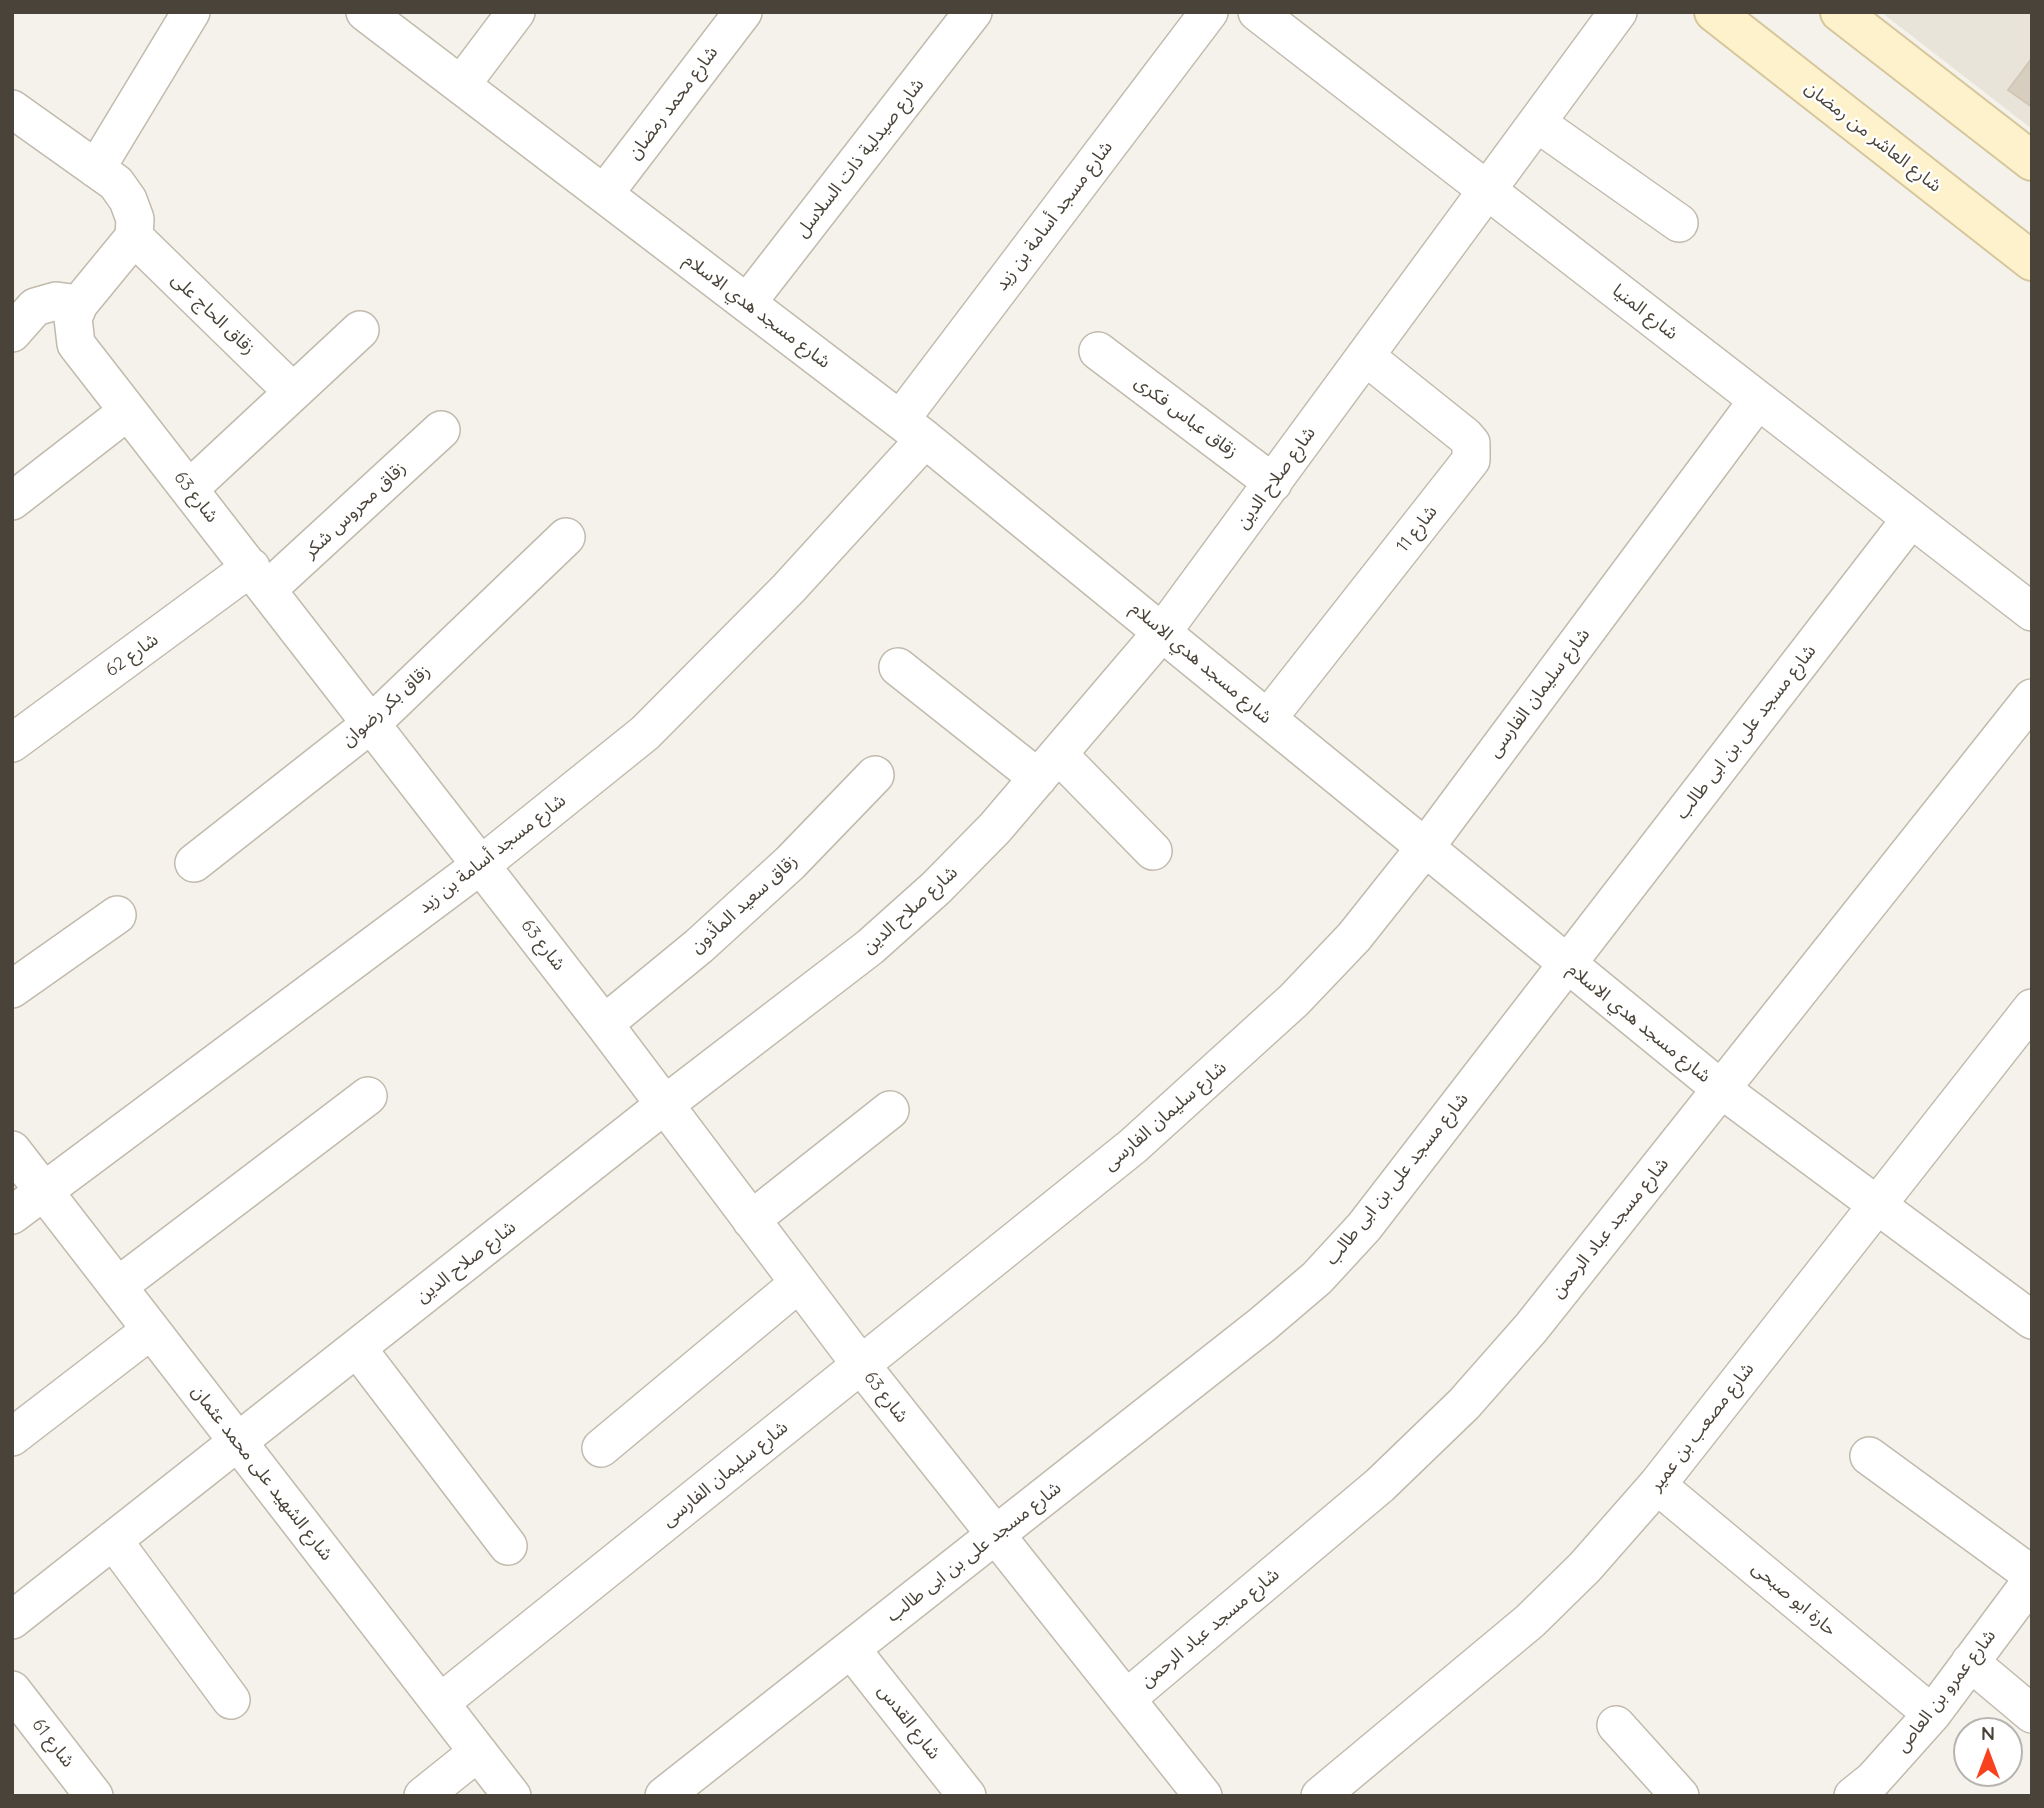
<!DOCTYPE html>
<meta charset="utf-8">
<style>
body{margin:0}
#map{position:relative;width:2044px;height:1808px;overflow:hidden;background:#f5f2eb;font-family:Quicksand,sans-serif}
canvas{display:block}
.frame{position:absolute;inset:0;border:14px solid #4a4339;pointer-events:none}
.north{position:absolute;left:1953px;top:1717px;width:70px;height:70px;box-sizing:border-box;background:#fff;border:2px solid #b7b4b0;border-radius:50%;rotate:0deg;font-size:19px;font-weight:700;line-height:28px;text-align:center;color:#4a4339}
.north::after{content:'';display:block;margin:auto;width:24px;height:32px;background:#f8411f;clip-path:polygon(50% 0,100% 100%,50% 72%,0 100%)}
</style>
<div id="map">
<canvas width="2044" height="1808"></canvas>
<div class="frame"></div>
<div class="north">N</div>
</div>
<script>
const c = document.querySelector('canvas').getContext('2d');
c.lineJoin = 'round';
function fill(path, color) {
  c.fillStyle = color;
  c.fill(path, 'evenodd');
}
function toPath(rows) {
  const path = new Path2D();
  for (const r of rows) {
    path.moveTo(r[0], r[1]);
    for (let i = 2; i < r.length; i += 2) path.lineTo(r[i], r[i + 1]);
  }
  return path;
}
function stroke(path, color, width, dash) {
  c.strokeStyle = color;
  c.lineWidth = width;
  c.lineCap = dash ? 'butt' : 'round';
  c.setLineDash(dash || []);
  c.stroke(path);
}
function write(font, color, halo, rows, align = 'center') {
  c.font = font + ' Quicksand,"Noto Sans Arabic",sans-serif';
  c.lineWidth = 5;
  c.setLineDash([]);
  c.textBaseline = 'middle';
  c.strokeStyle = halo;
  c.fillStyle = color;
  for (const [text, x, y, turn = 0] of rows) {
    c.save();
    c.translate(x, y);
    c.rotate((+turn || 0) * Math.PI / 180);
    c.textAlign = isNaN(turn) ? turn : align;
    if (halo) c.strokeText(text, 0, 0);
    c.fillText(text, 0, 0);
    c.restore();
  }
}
const residential = toPath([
 [1881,12,2032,12,2032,129]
]);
const building = toPath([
 [2032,58,2032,107,2008,90,2032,58]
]);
const street = toPath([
 [365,12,925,439,1721,1089,2032,1320],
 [1257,12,2032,612],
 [461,85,516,12],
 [12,109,116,183,128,200,135,219,134,237,79,304,73,318,76,344,604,1024,861,1365,1203,1796],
 [1537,123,1679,223],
 [96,169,191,12],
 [604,194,743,12],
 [134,237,293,392],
 [747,303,973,12],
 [12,333,35,307,56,301,79,304],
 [1098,351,1273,483],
 [900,420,1209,12],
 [189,489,360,330],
 [12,501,128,411],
 [268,589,441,430],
 [898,667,1038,778],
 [1268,718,1471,460,1471,443,1465,436,1365,356],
 [12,743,251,567],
 [1058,754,1153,851],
 [194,863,372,723,566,537],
 [12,989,117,915],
 [604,1024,699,946,790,863,875,775],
 [12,1150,512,1796],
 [12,1215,481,865,645,733,788,589,925,439],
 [751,1220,890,1110],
 [118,1286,368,1096],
 [357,1348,508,1546],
 [12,1437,151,1330],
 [601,1448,799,1283],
 [1869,1456,2032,1575],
 [1657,1485,1932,1714],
 [113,1540,231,1700],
 [12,1620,663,1106,870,947,936,888,995,828,1163,631,1618,12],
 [851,1649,967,1796],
 [1970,1662,2032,1714],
 [12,1690,94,1796],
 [1126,1699,1380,1485,1464,1404,1531,1328,2032,698],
 [440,1703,1133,1146,1294,1000,1354,937,1424,849,1758,400],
 [1616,1725,1680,1796],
 [423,1796,478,1752],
 [664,1796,1263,1324,1317,1278,1364,1227,1910,520],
 [1320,1796,1530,1621,1585,1567,1657,1485,2032,1008],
 [1853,1796,1873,1780,1932,1714,2032,1580]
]);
const secondary = toPath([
 [1714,12,2032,261],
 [1840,12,2032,161]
]);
const streetNames = [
 ["شارع محمد رمضان",673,103,-53],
 ["شارع العاشر من رمضان",1873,137,38],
 ["شارع صيدلية ذات السلاسل",860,158,-52],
 ["شارع مسجد أسامة بن زيد",1054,216,-53],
 ["شارع مسجد هدي الاسلام",757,311,37],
 ["شارع المنيا",1645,312,38],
 ["زقاق الحاج على",213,314,44],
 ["زقاق عباس فكرى",1186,417,37],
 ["شارع صلاح الدين",1276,478,-54],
 ["شارع 63",196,497,52],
 ["زقاق محروس شكر",355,510,-43],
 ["شارع 11",1417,529,-52],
 ["شارع 62",132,655,-36],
 ["شارع مسجد هدي الاسلام",1201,663,40],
 ["شارع سليمان الفارسى",1539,693,-53],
 ["زقاق بكر رضوان",386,706,-42],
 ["شارع مسجد على بن ابى طالب",1746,732,-52],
 ["شارع مسجد أسامة بن زيد",492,854,-38],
 ["زقاق سعيد المأذون",744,904,-42],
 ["شارع صلاح الدين",910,910,-42],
 ["شارع 63",543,945,52],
 ["شارع مسجد هدي الاسلام",1639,1023,39],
 ["شارع سليمان الفارسى",1165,1116,-41],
 ["شارع مسجد على بن ابى طالب",1397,1179,-51],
 ["شارع مسجد عباد الرحمن",1610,1228,-51],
 ["شارع صلاح الدين",466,1262,-38],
 ["شارع 63",886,1397,52],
 ["شارع مصعب بن عمير",1702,1427,-52],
 ["شارع الشهيد على محمد عثمان",262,1473,52],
 ["شارع سليمان الفارسى",725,1474,-39],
 ["شارع مسجد على بن ابى طالب",974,1552,-38],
 ["حارة ابو صبحى",1794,1599,40],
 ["شارع مسجد عباد الرحمن",1210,1628,-40],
 ["شارع عمرو بن العاص",1946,1691,-52],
 ["شارع القدس",909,1722,52],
 ["شارع 61",53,1743,52]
];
fill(residential, '#e9e4d9');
fill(building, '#d7cec0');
stroke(building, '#d2c6b4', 2);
stroke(street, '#c1baad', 40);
stroke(secondary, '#d5c69b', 42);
stroke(street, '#fff', 37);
stroke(secondary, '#fef2cc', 38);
write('18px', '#4a4339', '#fff', streetNames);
</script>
